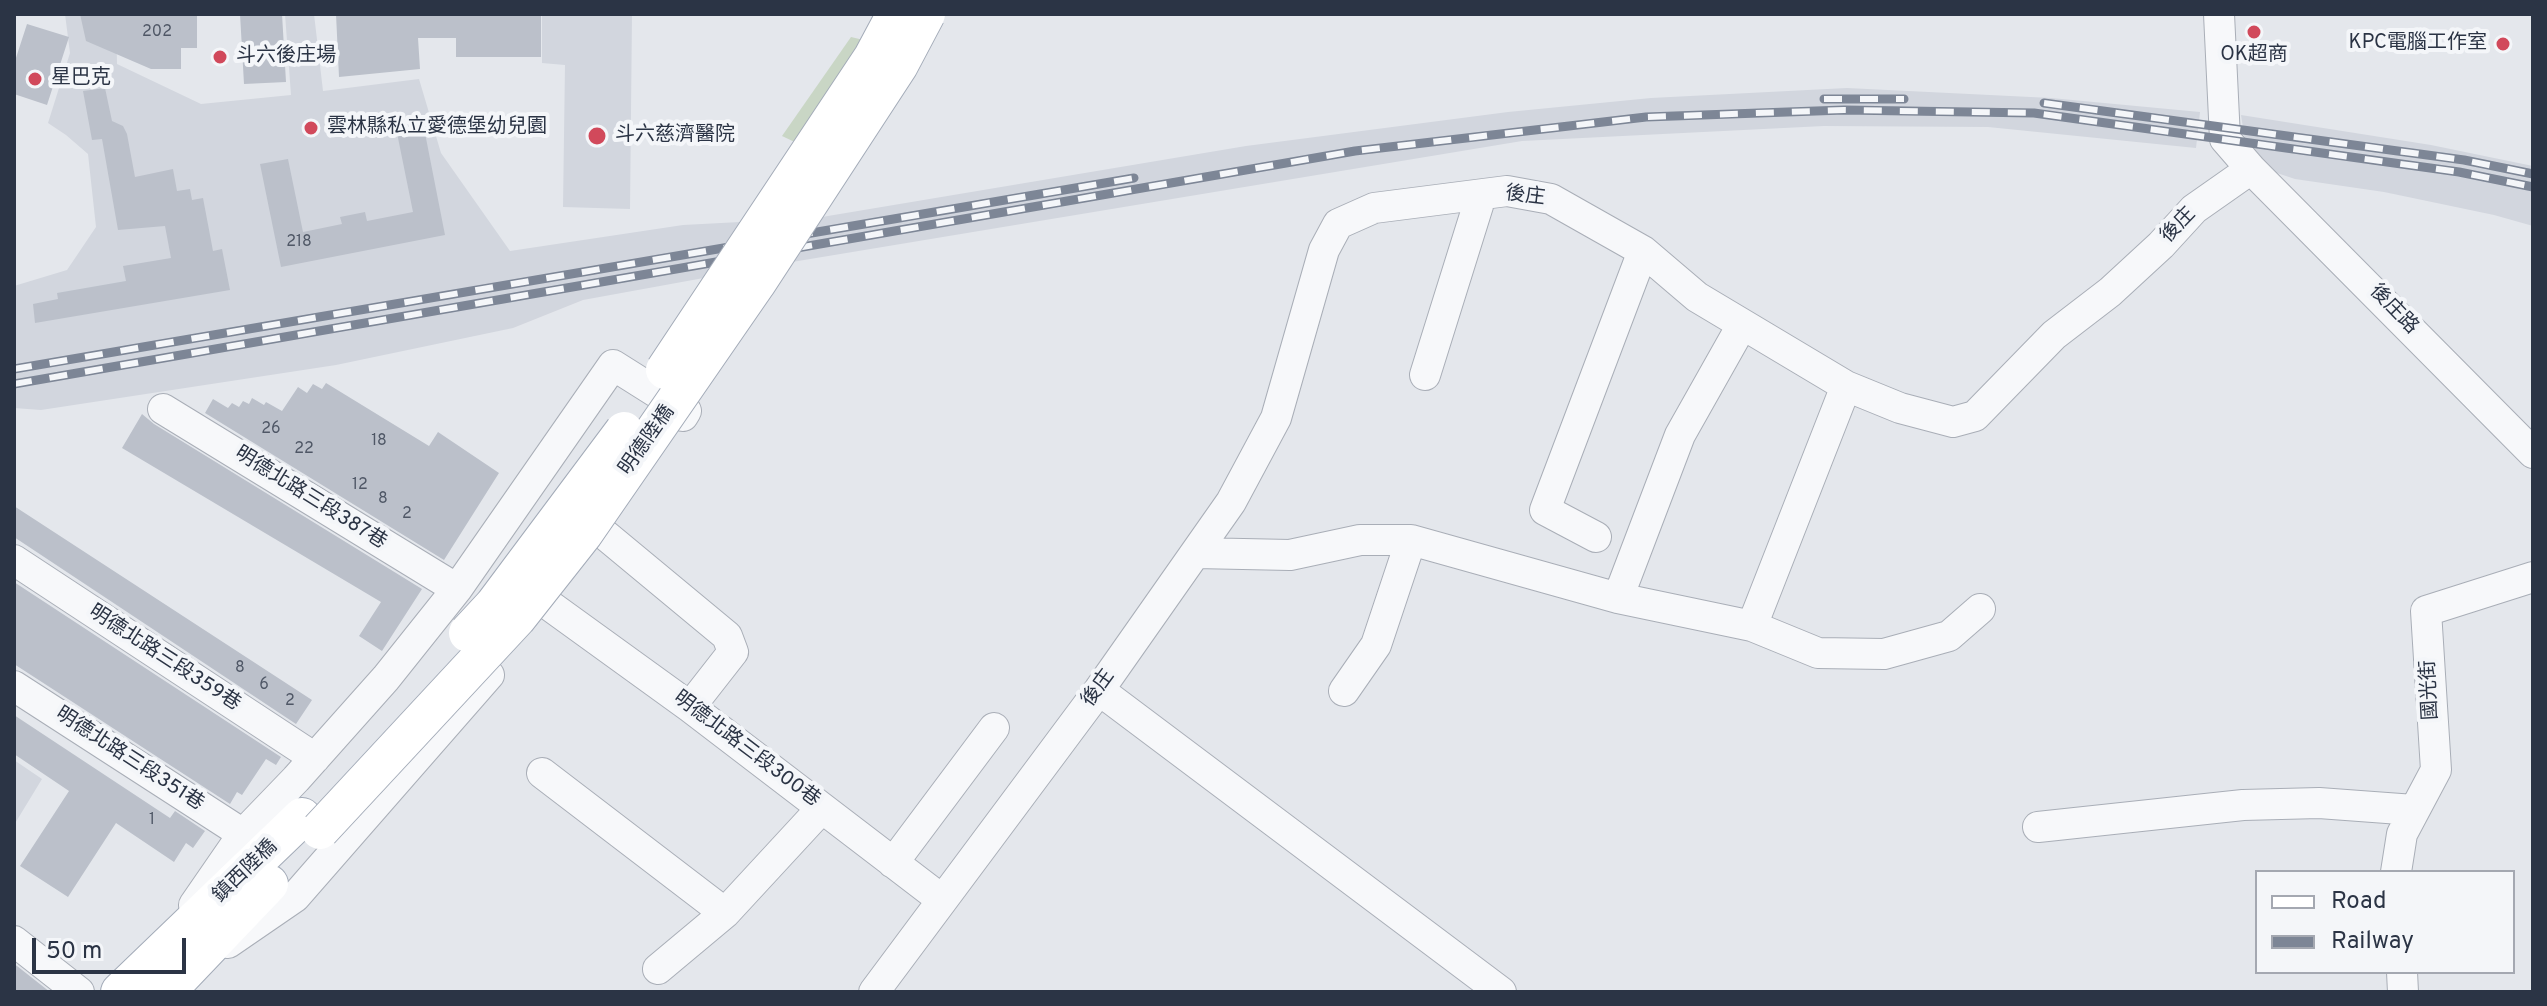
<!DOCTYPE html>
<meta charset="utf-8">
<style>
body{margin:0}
#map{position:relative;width:2547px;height:1006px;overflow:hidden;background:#e4e7ec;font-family:Overpass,sans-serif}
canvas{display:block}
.frame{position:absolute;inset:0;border:16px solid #2b3445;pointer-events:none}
.legend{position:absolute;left:2255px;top:870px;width:260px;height:104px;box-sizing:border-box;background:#f4f6f9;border:2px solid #a4a8b1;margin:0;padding:10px 14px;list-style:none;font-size:24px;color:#2b3445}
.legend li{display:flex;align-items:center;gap:16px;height:40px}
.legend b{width:40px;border:2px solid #a4a8b1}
.scale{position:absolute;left:32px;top:938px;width:154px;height:36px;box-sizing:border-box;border:4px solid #2b3445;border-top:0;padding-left:10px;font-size:24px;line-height:28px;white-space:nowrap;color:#2b3445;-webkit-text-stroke:6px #f4f6f9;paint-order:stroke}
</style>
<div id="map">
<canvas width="2547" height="1006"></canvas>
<div class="frame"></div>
<ul class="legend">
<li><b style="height:10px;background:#fff"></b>Road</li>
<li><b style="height:10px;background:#7d8696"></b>Railway</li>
</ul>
<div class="scale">50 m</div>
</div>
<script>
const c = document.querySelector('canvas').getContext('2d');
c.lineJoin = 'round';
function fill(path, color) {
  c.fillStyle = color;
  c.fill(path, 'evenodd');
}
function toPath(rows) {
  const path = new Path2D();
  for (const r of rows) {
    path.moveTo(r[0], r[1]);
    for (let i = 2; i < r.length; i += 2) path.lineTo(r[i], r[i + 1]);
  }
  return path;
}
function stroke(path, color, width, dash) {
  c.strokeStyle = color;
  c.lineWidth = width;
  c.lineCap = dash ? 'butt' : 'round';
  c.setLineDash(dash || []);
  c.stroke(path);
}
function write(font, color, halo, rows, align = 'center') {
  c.font = font + ' Overpass,"Noto Sans TC",sans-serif';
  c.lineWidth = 8;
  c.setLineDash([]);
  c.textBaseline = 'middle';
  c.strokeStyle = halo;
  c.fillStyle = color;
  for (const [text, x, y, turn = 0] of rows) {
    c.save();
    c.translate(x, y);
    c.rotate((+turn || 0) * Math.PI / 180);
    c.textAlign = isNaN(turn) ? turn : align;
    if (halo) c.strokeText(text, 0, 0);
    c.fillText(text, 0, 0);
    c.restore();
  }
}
const built = toPath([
 [65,14,116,14,117,64,201,104,291,95,285,14,314,14,323,91,419,79,441,153,510,251,683,225,816,218,1246,146,1508,112,1651,98,1847,88,2051,98,2200,112,2196,148,1988,127,1824,126,1522,141,786,263,583,300,513,328,336,365,41,410,14,408,14,286,67,270,96,227,88,154,66,135,48,123,70,53],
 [542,14,632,14,630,209,563,207,565,65,542,63],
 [2241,115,2431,145,2533,166,2533,226,2494,215,2384,192,2295,179,2277,173,2247,153],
 [14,760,42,779,14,825]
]);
const green = toPath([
 [851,37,914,52,843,165,782,136]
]);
const building = toPath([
 [80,14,197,14,197,48,181,48,181,69,151,69,86,41],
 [240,14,282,14,286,82,244,84],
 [336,14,541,14,541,57,456,57,456,38,418,38,420,69,339,77],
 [27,24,69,37,47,105,14,94,14,64],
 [105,88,112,121,123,126,127,134,135,177,173,169,177,191,190,189,192,200,203,198,213,251,222,249,230,290,35,323,33,304,58,299,57,293,126,281,123,266,171,258,165,226,118,230,102,139,92,140,83,91],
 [424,128,445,235,281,267,260,164,288,159,303,232,342,224,340,217,365,212,367,221,413,212,397,133],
 [326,383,429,446,438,432,499,473,444,560,205,413,213,399,228,408,232,403,239,407,243,401,249,404,252,398,264,405,266,402,282,411,298,387,307,393,313,384,322,389],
 [142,414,154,424,422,589,382,651,359,636,381,602,122,448],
 [14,506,312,700,296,724,14,537],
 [14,582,281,757,276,765,266,759,242,795,237,792,230,804,14,664],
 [14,715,170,818,175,811,205,831,193,848,186,843,174,862,116,823,68,897,20,866,69,791,14,754],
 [14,964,17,966,50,992,14,992]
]);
const minor = toPath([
 [2251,169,2533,453],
 [1425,375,1481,196],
 [163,409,457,589],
 [604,534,727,636,733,652,690,707],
 [1596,537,1545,510,1643,251],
 [1196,553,1290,555,1360,540,1411,540,1618,598,1752,626,1818,653,1884,654,1949,636,1980,609],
 [14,560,315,758],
 [1618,598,1680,435,1742,325],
 [549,605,690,707,941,899],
 [1752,626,1846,386],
 [14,686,243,834],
 [1099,690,1501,992],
 [1344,691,1376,645,1411,540],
 [542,773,725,913],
 [2038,827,2243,805,2319,803,2414,810],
 [893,863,994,728],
 [2396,872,2402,834,2436,770,2426,611,2533,577],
 [194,905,243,834,296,779,386,678,457,589,613,365,686,411,683,416],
 [14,941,79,992],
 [228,943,295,897,489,675],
 [658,969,725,913,822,808],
 [2402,972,2403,992],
 [874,992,1099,690,1231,502,1276,418,1324,250,1338,224,1374,208,1507,191,1551,199,1643,251,1697,297,1846,386,1900,408,1953,422,1975,416,2054,335,2110,292,2161,245,2194,209,2251,169,2225,139,2219,14]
]);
const major = toPath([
 [120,992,302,817],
 [166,992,269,884]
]);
const rail = toPath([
 [1824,99,1904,99],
 [2044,103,2464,160,2533,174],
 [14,369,1134,178],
 [14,384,1355,151,1646,117,1844,110,2034,113,2459,172,2533,187]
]);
const majorBridge = toPath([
 [665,370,873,57,896,14],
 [468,633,494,605,624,431],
 [320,830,517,618,584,533,756,284,899,65,926,14]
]);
const markers = [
 [2254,32,8,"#d1495b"],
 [2503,44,8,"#d1495b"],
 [220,57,8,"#d1495b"],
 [35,79,8,"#d1495b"],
 [311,128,8,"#d1495b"],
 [597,136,10,"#d1495b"]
];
const numberNames = [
 ["202",157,33],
 ["218",299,243],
 ["26",271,430],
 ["18",379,442],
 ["22",304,450],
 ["12",360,486],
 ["8",383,500],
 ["2",407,515],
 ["8",240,669],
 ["6",264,686],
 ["2",290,702],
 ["1",152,821]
];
const poiNames = [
 ["KPC電腦工作室",2487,44,"right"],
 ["OK超商",2254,56,"center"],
 ["斗六後庄場",236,57],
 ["星巴克",51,79],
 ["雲林縣私立愛德堡幼兒園",327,128],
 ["斗六慈濟醫院",615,136]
];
const streetNames = [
 ["後庄",1525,197,7],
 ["後庄",2179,226,-46],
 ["後庄路",2393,310,46],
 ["明德陸橋",648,441,-55],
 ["明德北路三段387巷",310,499,32],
 ["明德北路三段359巷",164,659,33],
 ["後庄",1099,689,-54],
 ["國光街",2431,690,-93],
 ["明德北路三段300巷",746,750,37],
 ["明德北路三段351巷",129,760,33],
 ["鎮西陸橋",246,872,-44]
];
fill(built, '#d2d6de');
fill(green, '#c9d6c5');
fill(building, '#bbc0ca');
stroke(minor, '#a9aeb7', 32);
stroke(major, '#a3abb8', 40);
stroke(minor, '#f7f8fa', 30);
stroke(major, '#fff', 38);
stroke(rail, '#7d8696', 9);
stroke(rail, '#f4f6f9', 6, [18]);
stroke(majorBridge, '#a3abb8', 40, []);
stroke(majorBridge, '#fff', 38);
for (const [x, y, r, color] of markers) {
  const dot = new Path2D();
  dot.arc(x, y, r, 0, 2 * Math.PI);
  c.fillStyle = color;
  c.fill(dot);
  stroke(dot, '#f4f6f9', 3);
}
write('16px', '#4f5766', null, numberNames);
write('20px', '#2b3445', '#f4f6f9', poiNames, 'left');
write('20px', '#2b3445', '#f4f6f9', streetNames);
</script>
